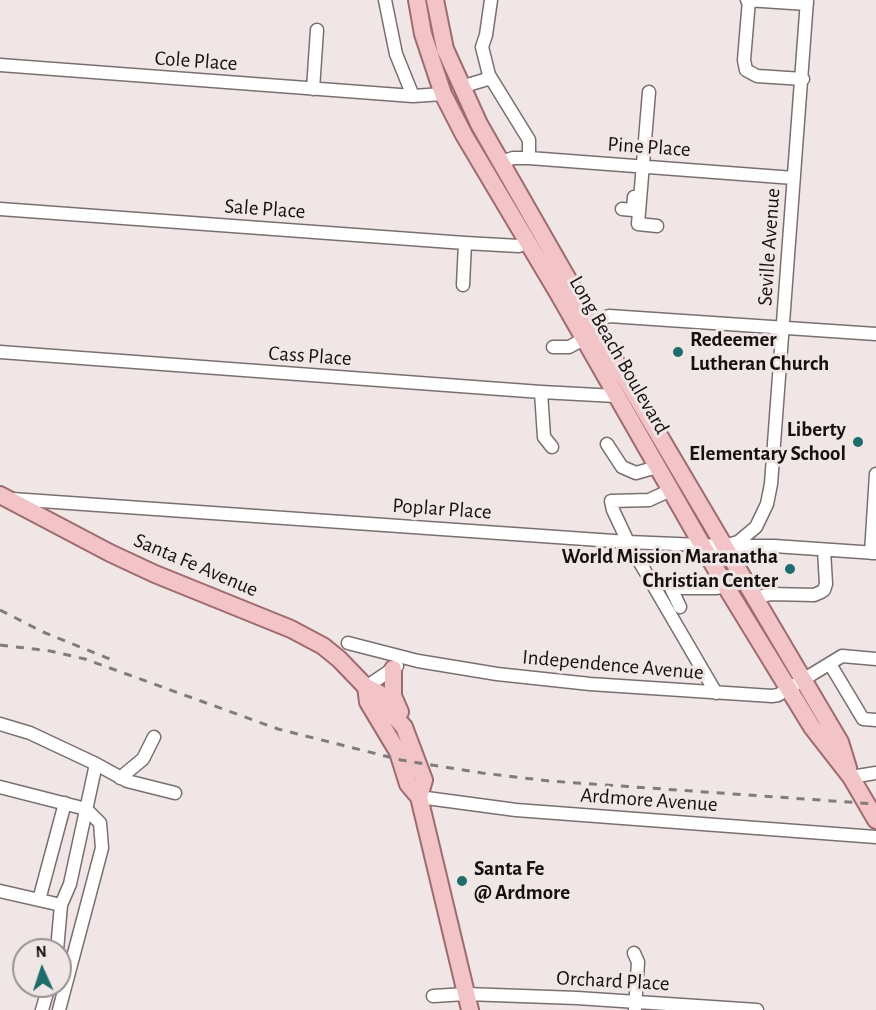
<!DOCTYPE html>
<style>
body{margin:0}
#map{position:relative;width:876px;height:1010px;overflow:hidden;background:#f1e6e6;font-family:"Alegreya Sans",sans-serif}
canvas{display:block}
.north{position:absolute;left:12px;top:938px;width:60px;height:60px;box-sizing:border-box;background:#f1e6e6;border:2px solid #999191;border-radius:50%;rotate:357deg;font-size:16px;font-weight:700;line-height:24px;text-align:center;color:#151111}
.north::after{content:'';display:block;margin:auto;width:21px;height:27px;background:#206c6c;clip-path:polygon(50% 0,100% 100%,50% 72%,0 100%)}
</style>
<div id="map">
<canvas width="876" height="1010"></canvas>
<div class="north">N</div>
</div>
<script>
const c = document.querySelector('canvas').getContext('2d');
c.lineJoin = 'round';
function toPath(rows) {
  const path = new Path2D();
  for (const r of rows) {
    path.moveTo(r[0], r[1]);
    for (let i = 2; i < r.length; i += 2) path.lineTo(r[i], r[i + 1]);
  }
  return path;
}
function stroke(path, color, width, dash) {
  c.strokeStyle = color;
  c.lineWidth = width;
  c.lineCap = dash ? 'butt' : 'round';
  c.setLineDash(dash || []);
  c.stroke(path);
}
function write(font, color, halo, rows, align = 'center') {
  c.font = font + ' "Alegreya Sans",sans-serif';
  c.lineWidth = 6;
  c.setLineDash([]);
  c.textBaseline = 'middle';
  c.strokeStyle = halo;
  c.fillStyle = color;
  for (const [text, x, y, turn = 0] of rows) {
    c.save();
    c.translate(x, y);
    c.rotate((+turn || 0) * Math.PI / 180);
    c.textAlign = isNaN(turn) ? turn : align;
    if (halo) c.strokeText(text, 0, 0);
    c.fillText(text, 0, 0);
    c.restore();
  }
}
const minor = toPath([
 [385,0,396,54,413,96],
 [491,0,486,35,482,47,489,75,529,140,529,158],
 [747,0,807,4],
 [749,0,744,60,746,70,757,76,803,79],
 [0,65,413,96,443,94],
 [461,87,491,78],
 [313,89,317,30],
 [649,92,638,224,657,226],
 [501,162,513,158,529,158,794,178],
 [0,209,465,243,519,246,527,242],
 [622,209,633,210,634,197],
 [463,285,465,243],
 [587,324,609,316,876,334],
 [553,347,569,347,591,335],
 [0,352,541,392,616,396],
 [541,392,544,437,552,447],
 [607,444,622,467,636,473,657,467],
 [671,490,649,500,611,501,613,510,628,542,716,693],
 [12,499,628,542,724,546,774,546,876,553],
 [731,544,738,542,756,527,767,504,771,484,807,0],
 [871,553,876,474],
 [754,598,771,594,814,595,821,592,824,590,826,584,824,550],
 [680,607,671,588,717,588,725,585],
 [348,643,418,661,497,674,590,684,772,696,778,695,842,656,876,659],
 [830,664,863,719,876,720],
 [366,687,397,666],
 [0,724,30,733,96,764,70,884,61,905,57,950],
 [96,764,127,781,175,793],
 [851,777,876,773],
 [120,778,143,759,154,737],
 [0,787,86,809,100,823,102,848,59,1010],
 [419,797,516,810,876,837],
 [0,891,61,905],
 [39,900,65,803],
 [634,953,638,962,635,1009],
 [433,996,466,994,577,998,757,1010],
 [42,1010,49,986]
]);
const major = toPath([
 [417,0,423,34,443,94,464,135,558,293,725,585,812,727,851,777,876,820],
 [435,0,445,49,479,124,598,332,840,742,848,768],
 [0,495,110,553,155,574,291,629,323,646,339,659,366,687,380,694,395,717,404,727,424,780,419,797],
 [393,669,393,696,400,712],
 [366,687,368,702,398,752,408,784,419,797,470,1010]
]);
const rail = toPath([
 [0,610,43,632,112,660],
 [0,645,50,651,85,659,278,729,401,760,482,773,549,781,876,804]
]);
const markers = [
 [678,352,6,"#206c6c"],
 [858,442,6,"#206c6c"],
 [790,569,6,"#206c6c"],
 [462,881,6,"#206c6c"]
];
const streetNames = [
 ["Cole Place",196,61,4],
 ["Pine Place",649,147,4],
 ["Sale Place",265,209,4],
 ["Seville Avenue",769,247,-86],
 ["Long Beach Boulevard",619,355,60],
 ["Cass Place",310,356,4],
 ["Poplar Place",442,509,4],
 ["Santa Fe Avenue",196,565,23],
 ["Independence Avenue",613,665,5],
 ["Ardmore Avenue",649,800,4],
 ["Orchard Place",613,981,3]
];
const poiNames = [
 ["Redeemer",690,340],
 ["Lutheran Church",690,364],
 ["Liberty",846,430,"right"],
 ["Elementary School",846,454,"right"],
 ["World Mission Maranatha",778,557,"right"],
 ["Christian Center",778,581,"right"],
 ["Santa Fe",474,869],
 ["@ Ardmore",474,893]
];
stroke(minor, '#7a6f70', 15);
stroke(major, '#9f6b6f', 20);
stroke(minor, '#fff', 12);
stroke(major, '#f2c4c7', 16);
stroke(rail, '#827b7b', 3, [8, 8]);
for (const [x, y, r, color] of markers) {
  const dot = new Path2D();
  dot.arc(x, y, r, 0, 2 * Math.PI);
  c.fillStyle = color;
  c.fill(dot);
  stroke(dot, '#f1e6e6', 2);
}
write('21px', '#151111', '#f1e6e6', streetNames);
write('bold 21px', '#151111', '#f1e6e6', poiNames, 'left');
</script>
